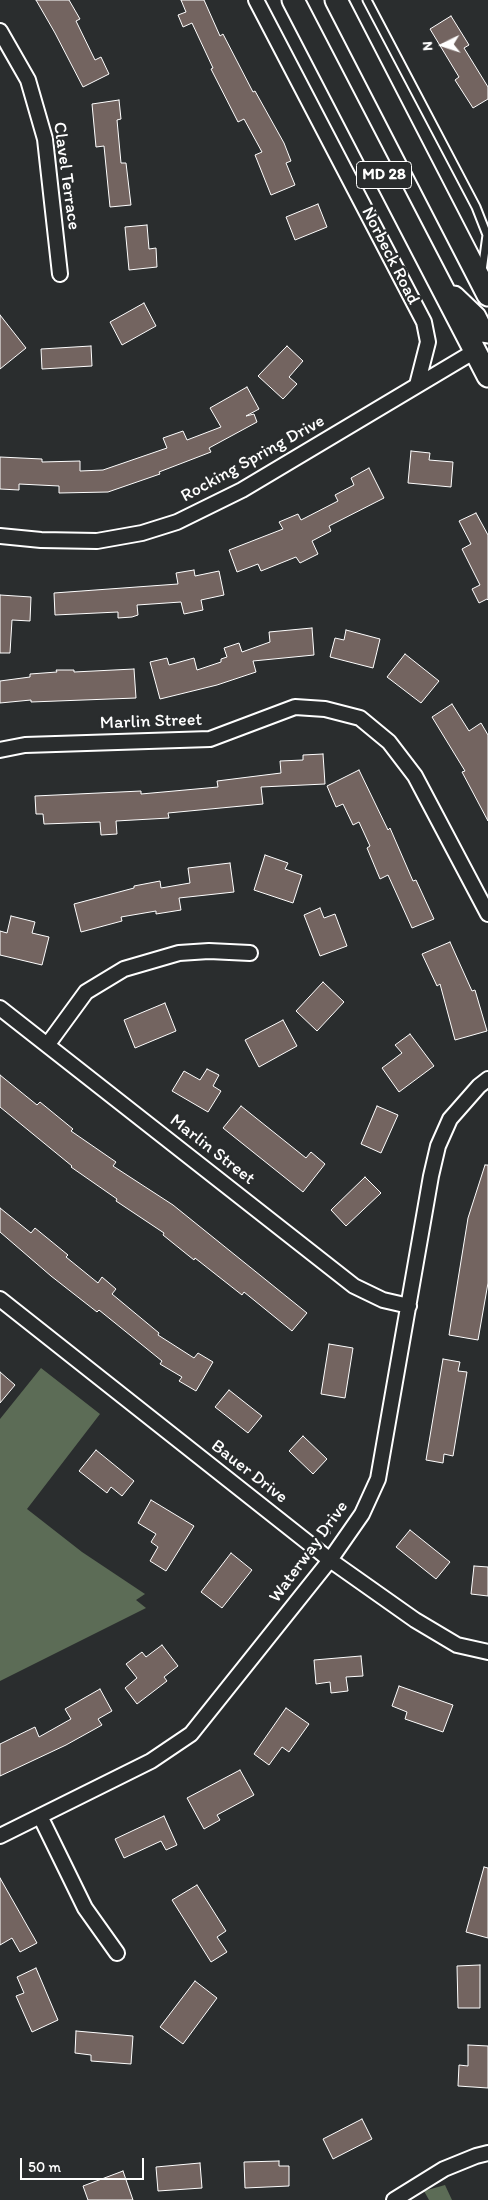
<!DOCTYPE html>
<style>
body{margin:0}
#map{position:relative;width:488px;height:2200px;overflow:hidden;background:#2a2d2e;font-family:Itim,sans-serif}
canvas{display:block}
.north{position:absolute;left:418px;top:20px;width:50px;height:50px;-webkit-text-stroke:4px #2a2d2e;paint-order:stroke;rotate:266deg;font-size:14px;font-weight:700;line-height:20px;text-align:center;color:#fff}
.north::after{content:'';display:block;margin:auto;width:18px;height:22px;background:#fff;clip-path:polygon(50% 0,100% 100%,50% 72%,0 100%)}
.scale{position:absolute;left:20px;top:2158px;width:124px;height:22px;box-sizing:border-box;border:2px solid #fff;border-top:0;padding-left:6px;font-size:15px;line-height:18px;white-space:nowrap;color:#fff;-webkit-text-stroke:4px #2a2d2e;paint-order:stroke}
</style>
<div id="map">
<canvas width="488" height="2200"></canvas>
<div class="north">N</div>
<div class="scale">50 m</div>
</div>
<script>
const c = document.querySelector('canvas').getContext('2d');
c.lineJoin = 'round';
function fill(path, color) {
  c.fillStyle = color;
  c.fill(path, 'evenodd');
}
function toPath(rows) {
  const path = new Path2D();
  for (const r of rows) {
    path.moveTo(r[0], r[1]);
    for (let i = 2; i < r.length; i += 2) path.lineTo(r[i], r[i + 1]);
  }
  return path;
}
function stroke(path, color, width, dash) {
  c.strokeStyle = color;
  c.lineWidth = width;
  c.lineCap = dash ? 'butt' : 'round';
  c.setLineDash(dash || []);
  c.stroke(path);
}
function write(font, color, halo, rows, align = 'center') {
  c.font = font + ' Itim,sans-serif';
  c.lineWidth = 4.5;
  c.setLineDash([]);
  c.textBaseline = 'middle';
  c.strokeStyle = halo;
  c.fillStyle = color;
  for (const [text, x, y, turn = 0] of rows) {
    c.save();
    c.translate(x, y);
    c.rotate((+turn || 0) * Math.PI / 180);
    c.textAlign = isNaN(turn) ? turn : align;
    if (halo) c.strokeText(text, 0, 0);
    c.fillText(text, 0, 0);
    c.restore();
  }
}
const green = toPath([
 [41,1368,100,1414,27,1509,82,1552,145,1594,136,1600,146,1608,0,1681,0,1419],
 [445,2185,452,2200,429,2200,424,2191]
]);
const building = toPath([
 [36,0,69,0,80,19,76,21,95,60,101,57,109,74,83,87,55,33,36,0],
 [181,0,204,0,220,36,223,34,253,92,255,91,284,143,291,161,286,163,295,185,271,195,255,155,262,152,244,119,238,122,211,69,213,68,192,23,183,27,178,15,186,12,181,0],
 [451,16,469,45,464,48,488,87,488,99,473,108,455,80,459,77,430,29,451,16],
 [119,100,121,119,117,120,121,163,126,163,131,205,110,207,104,146,96,147,92,104,119,100],
 [318,204,327,227,295,240,286,217,318,204],
 [147,225,149,249,156,248,157,267,129,270,125,227,147,225],
 [144,303,156,326,122,345,110,322,144,303],
 [0,315,26,348,0,369,0,315],
 [91,346,92,366,42,369,41,349,91,346],
 [287,346,303,361,289,377,297,384,283,399,258,376,287,346],
 [247,387,259,409,246,416,254,414,257,422,209,448,211,452,159,472,160,474,108,492,59,493,59,486,19,484,19,490,0,489,0,457,42,459,42,462,80,461,80,471,103,470,167,448,163,438,183,431,187,440,221,427,210,408,247,387],
 [411,451,430,453,429,460,453,462,451,487,408,483,411,451],
 [369,468,384,498,329,526,331,531,312,541,318,554,300,563,296,557,261,571,258,564,237,572,229,550,283,529,279,522,298,514,301,520,338,501,335,495,354,485,351,478,369,468],
 [476,513,488,535,488,600,487,599,479,603,472,589,480,585,462,549,471,544,459,521,476,513],
 [194,570,195,576,219,571,224,595,201,600,203,610,184,614,181,602,137,605,138,615,132,617,118,618,118,612,55,615,54,593,178,584,176,573,194,570],
 [0,595,31,597,30,621,12,620,10,653,0,653,0,595],
 [312,628,314,655,253,661,256,672,217,685,160,699,150,662,167,658,169,665,194,658,197,670,221,662,221,659,227,657,224,648,239,643,242,652,270,642,269,632,312,628],
 [346,630,380,639,373,668,330,657,335,638,344,640,346,630],
 [405,654,439,681,421,703,387,677,405,654],
 [134,669,136,698,31,702,31,700,0,703,0,681,30,677,30,674,57,672,56,670,74,670,74,672,134,669],
 [452,704,469,731,481,723,488,735,488,821,462,772,465,771,432,717,452,704],
 [323,754,325,784,261,787,263,804,168,813,169,818,116,821,117,834,101,835,100,822,44,824,43,814,36,814,35,796,141,791,141,794,218,787,217,781,281,773,280,761,303,760,303,755,323,754],
 [359,770,388,830,390,828,413,881,416,880,434,919,412,928,388,875,380,879,367,848,370,846,359,822,353,825,343,804,336,807,327,786,359,770],
 [265,855,288,863,285,869,302,875,293,903,254,890,265,855],
 [230,863,234,892,179,898,181,910,156,914,156,911,121,917,122,921,81,932,74,904,134,888,134,886,160,881,161,888,190,883,188,868,230,863],
 [320,908,324,918,335,914,347,946,320,956,304,915,320,908],
 [11,916,35,922,32,933,49,937,42,965,0,955,0,931,7,933,11,916],
 [450,942,472,991,475,990,487,1031,455,1040,440,984,437,986,422,954,450,942],
 [323,982,344,1002,317,1031,296,1011,323,982],
 [165,1003,176,1031,135,1048,124,1020,165,1003],
 [283,1020,297,1046,259,1067,245,1040,283,1020],
 [410,1034,434,1066,399,1092,382,1068,402,1053,395,1045,410,1034],
 [207,1069,219,1075,213,1086,221,1091,208,1112,172,1091,184,1071,200,1080,207,1069],
 [0,1075,37,1105,40,1102,73,1129,71,1131,116,1162,113,1166,173,1205,307,1313,292,1331,244,1292,242,1295,195,1258,194,1260,163,1235,164,1233,116,1201,117,1199,71,1167,72,1166,0,1107,0,1075],
 [241,1106,306,1158,311,1152,325,1164,303,1192,223,1128,241,1106],
 [377,1106,398,1115,381,1153,361,1144,377,1106],
 [485,1165,488,1165,488,1283,478,1340,449,1335,468,1218,485,1165],
 [365,1177,381,1193,346,1226,331,1210,365,1177],
 [0,1208,31,1233,35,1228,68,1255,66,1257,98,1283,102,1277,116,1289,112,1294,159,1333,158,1335,194,1358,198,1353,213,1362,196,1391,179,1381,182,1377,160,1364,162,1361,99,1310,97,1312,51,1276,0,1232,0,1208],
 [329,1344,353,1348,345,1398,321,1394,329,1344],
 [443,1359,460,1362,458,1371,467,1372,453,1456,444,1454,443,1463,426,1460,443,1359],
 [0,1372,15,1385,0,1403,0,1372],
 [229,1390,262,1416,248,1433,215,1407,229,1390],
 [303,1436,327,1459,313,1474,289,1451,303,1436],
 [96,1450,134,1481,122,1496,111,1487,107,1493,79,1471,96,1450],
 [151,1500,194,1526,166,1571,150,1561,158,1547,151,1542,156,1534,138,1523,151,1500],
 [410,1530,450,1562,436,1579,396,1547,410,1530],
 [231,1553,252,1570,222,1608,201,1592,231,1553],
 [474,1566,488,1567,488,1596,471,1594,474,1566],
 [162,1645,178,1666,164,1677,167,1681,137,1704,125,1688,137,1678,126,1664,142,1652,146,1657,162,1645],
 [361,1656,363,1676,346,1677,348,1691,331,1693,330,1682,316,1684,314,1660,361,1656],
 [399,1686,453,1705,443,1732,405,1719,407,1712,392,1706,399,1686],
 [100,1689,112,1711,98,1719,102,1725,66,1745,0,1776,0,1744,35,1727,39,1737,71,1719,65,1709,100,1689],
 [286,1708,309,1724,289,1752,282,1747,269,1765,254,1754,286,1708],
 [240,1770,254,1795,217,1815,220,1820,204,1829,187,1798,240,1770],
 [164,1816,177,1845,166,1850,161,1841,124,1858,115,1839,164,1816],
 [484,1867,488,1868,488,1938,466,1932,484,1867],
 [0,1878,37,1943,20,1952,12,1938,0,1945,0,1878],
 [197,1885,226,1931,217,1937,227,1952,211,1962,172,1900,197,1885],
 [480,1965,480,2008,458,2008,457,1966,480,1965],
 [36,1968,58,2020,32,2032,16,1996,24,1993,17,1977,36,1968],
 [195,1981,217,1998,183,2044,160,2027,195,1981],
 [76,2031,133,2036,131,2064,91,2061,91,2055,75,2053,76,2031],
 [468,2045,488,2046,488,2088,458,2086,459,2065,468,2066,468,2045],
 [362,2119,372,2139,333,2159,323,2139,362,2119],
 [279,2161,279,2166,289,2166,289,2186,245,2188,244,2162,279,2161],
 [200,2163,202,2188,158,2191,156,2167,200,2163],
 [123,2171,133,2200,88,2200,83,2186,123,2171]
]);
const path = toPath([
 [317,1530,332,1533]
]);
const lane = toPath([
 [367,0,476,207,487,235,482,271]
]);
const street = toPath([
 [256,0,424,322,428,342,417,385],
 [0,31,28,80,45,139,60,274],
 [0,536,41,540,97,541,142,533,177,522,242,490,475,351],
 [0,750,25,745,210,739,295,707,325,709,360,718,389,742,415,776,488,914],
 [0,1008,354,1286,383,1300,409,1306],
 [48,1044,86,992,124,969,179,953,209,951,250,953],
 [0,1299,330,1560,415,1620,457,1645,488,1652],
 [40,1816,85,1908,117,1953],
 [0,1836,151,1761,191,1734,330,1560,362,1514,378,1479,431,1176,438,1146,450,1119,479,1086,488,1079],
 [394,2200,444,2169,476,2156,488,2153]
]);
const primary = toPath([
 [293,0,488,376],
 [336,0,488,295],
 [454,297,475,317,482,331,488,332]
]);
const shields = [
 [384,175,55]
];
const shieldNames = [
 ["MD 28",384,175]
];
const streetNames = [
 ["Clavel Terrace",66,176,82],
 ["Norbeck Road",390,256,63],
 ["Rocking Spring Drive",253,459,-29],
 ["Marlin Street",151,722,-2],
 ["Marlin Street",212,1150,38],
 ["Bauer Drive",249,1472,38],
 ["Waterway Drive",309,1552,-54]
];
fill(green, '#5c6c56');
fill(building, '#736460');
stroke(building, '#fff', 1);
stroke(lane, '#fff', 11);
stroke(street, '#fff', 18);
stroke(primary, '#fff', 25);
stroke(path, '#fff', 3, [5, 4]);
stroke(lane, '#2a2d2e', 7);
stroke(street, '#2a2d2e', 14);
stroke(primary, '#2a2d2e', 21);
for (const [x, y, w] of shields) {
  const box = new Path2D();
  box.roundRect(x - w / 2, y - 13.5, w, 27, 4);
  c.fillStyle = '#2a2d2e';
  c.fill(box);
  stroke(box, '#fff', 1);
}
write('bold 16px', '#fff', null, shieldNames);
write('18px', '#fff', '#2a2d2e', streetNames);
</script>
